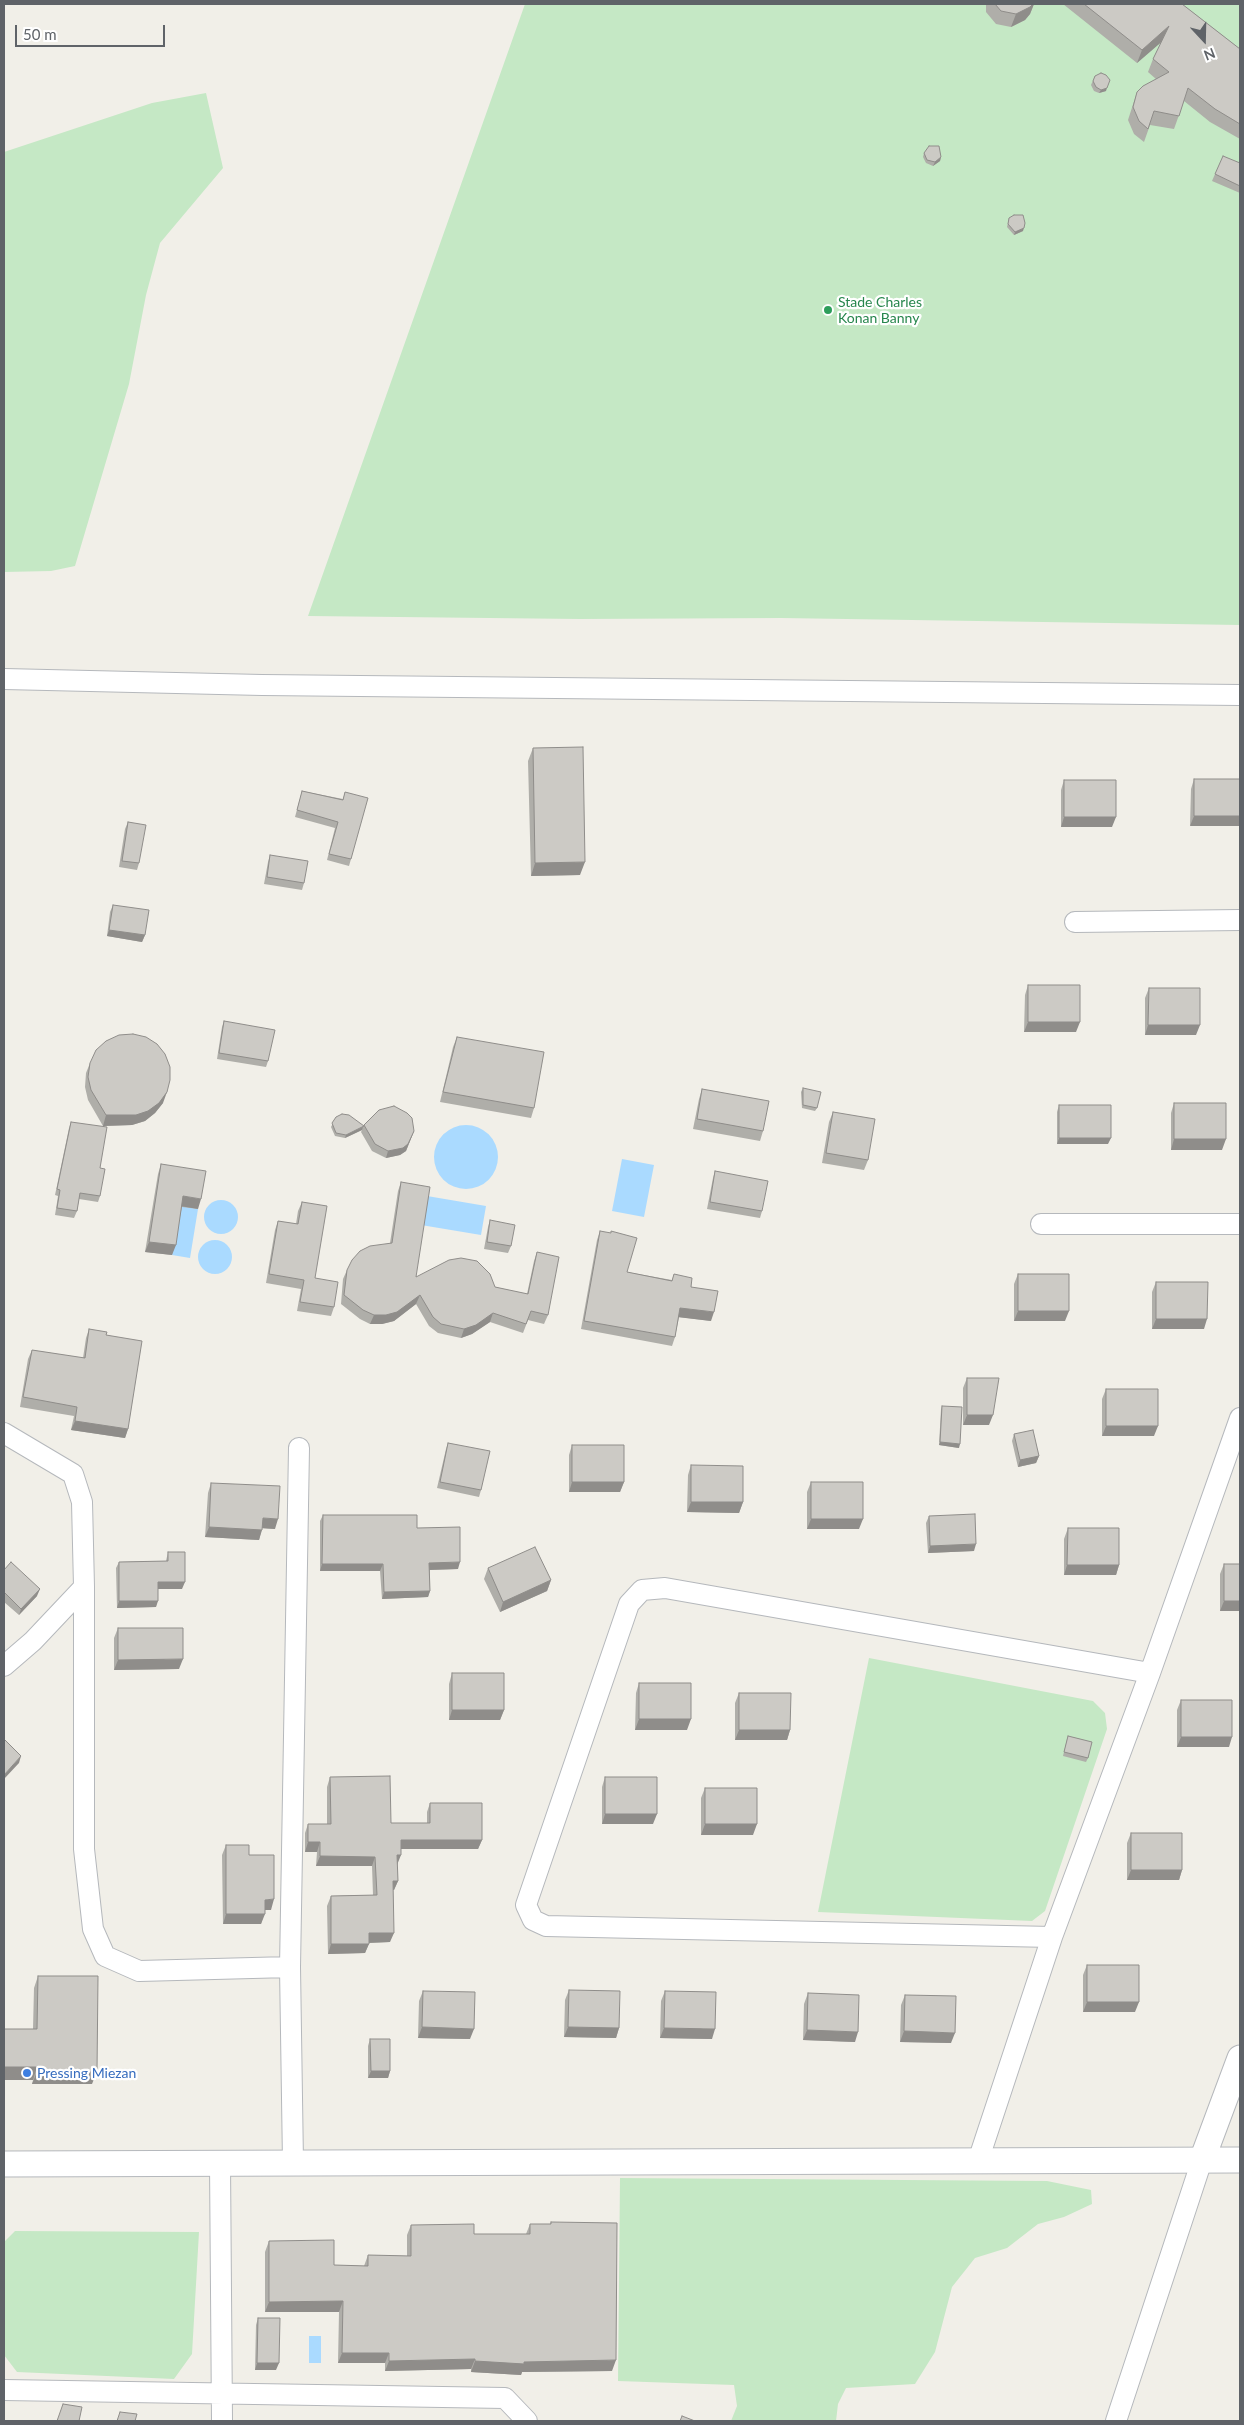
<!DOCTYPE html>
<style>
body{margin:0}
#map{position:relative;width:1244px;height:2425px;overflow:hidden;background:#f1efe8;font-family:Lato,sans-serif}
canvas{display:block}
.frame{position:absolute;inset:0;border:5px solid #5f6368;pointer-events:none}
.north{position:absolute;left:1179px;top:15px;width:50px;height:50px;-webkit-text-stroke:4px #fff;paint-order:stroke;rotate:159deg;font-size:14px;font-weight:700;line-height:20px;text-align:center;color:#5f6368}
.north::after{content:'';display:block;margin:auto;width:18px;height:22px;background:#5f6368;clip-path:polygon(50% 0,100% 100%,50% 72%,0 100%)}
.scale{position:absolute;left:15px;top:25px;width:150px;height:22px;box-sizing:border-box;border:2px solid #5f6368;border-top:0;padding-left:6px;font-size:15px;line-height:18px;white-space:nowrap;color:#5f6368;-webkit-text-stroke:4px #fff;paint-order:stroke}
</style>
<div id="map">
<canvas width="1244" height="2425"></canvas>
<div class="frame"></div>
<div class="north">N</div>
<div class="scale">50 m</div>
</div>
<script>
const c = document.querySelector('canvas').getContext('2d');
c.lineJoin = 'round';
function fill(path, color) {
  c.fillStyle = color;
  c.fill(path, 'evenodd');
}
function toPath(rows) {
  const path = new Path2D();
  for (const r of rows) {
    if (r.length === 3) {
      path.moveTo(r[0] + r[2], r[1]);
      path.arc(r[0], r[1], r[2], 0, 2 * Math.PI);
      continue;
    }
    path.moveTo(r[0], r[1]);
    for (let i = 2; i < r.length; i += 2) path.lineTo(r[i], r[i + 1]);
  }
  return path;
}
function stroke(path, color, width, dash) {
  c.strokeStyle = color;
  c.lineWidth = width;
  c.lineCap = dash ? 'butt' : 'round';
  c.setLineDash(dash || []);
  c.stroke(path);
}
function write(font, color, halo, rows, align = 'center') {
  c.font = font + ' Lato,sans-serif';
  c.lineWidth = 4.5;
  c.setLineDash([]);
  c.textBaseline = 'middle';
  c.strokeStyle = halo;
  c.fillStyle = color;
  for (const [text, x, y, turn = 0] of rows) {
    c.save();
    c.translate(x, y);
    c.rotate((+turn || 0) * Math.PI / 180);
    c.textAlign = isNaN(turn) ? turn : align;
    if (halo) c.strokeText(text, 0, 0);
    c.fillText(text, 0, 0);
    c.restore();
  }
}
const green = toPath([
 [525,4,1240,4,1240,625,781,618,580,619,308,616],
 [206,93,223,168,160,243,146,295,129,384,75,566,51,571,4,572,4,152,152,103],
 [869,1658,1093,1701,1105,1713,1107,1729,1045,1911,1032,1921,818,1912],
 [620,2178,1047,2181,1091,2190,1092,2204,1064,2217,1038,2224,1007,2248,975,2258,952,2287,935,2352,915,2384,846,2388,838,2404,836,2421,731,2421,737,2406,734,2385,618,2381],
 [15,2231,199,2232,192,2354,174,2379,17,2372,4,2355,4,2242]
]);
const water = toPath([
 [466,1157,32],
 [622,1159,654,1165,644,1217,612,1211],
 [427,1196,486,1206,481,1235,421,1225],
 [221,1217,17],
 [180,1206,198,1209,190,1258,172,1255],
 [215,1257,17],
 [309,2336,321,2336,321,2363,309,2363]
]);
const minor = toPath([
 [4,679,262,685,1240,695],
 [1075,922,1240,920],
 [1041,1224,1240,1224],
 [4,1433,73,1474,82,1502,84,1587,84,1849,93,1929,105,1956,139,1971,290,1967],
 [4,1666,33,1641,84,1587],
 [1052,1937,546,1926,533,1920,526,1905,629,1604,642,1590,665,1588,1150,1673],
 [978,2161,1052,1937,1150,1673,1240,1418],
 [220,2163,222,2421],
 [293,2163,290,1967,299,1448],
 [4,2390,505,2398,527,2421],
 [1116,2421,1202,2160]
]);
const tertiary = toPath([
 [1202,2160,1240,2058],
 [4,2164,1240,2160]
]);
const wall = toPath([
 [986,4,1034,4,1030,14,1025,20,1011,27,996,24,986,12],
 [1063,4,1182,4,1240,49,1240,139,1210,122,1184,101,1174,129,1150,125,1144,142,1134,134,1128,120,1137,92,1156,79,1148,72,1153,59,1162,41,1137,63],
 [1095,76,1106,91,1099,93,1094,91,1091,85],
 [924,153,941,157,940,161,933,166,926,163,923,157],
 [1240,163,1240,193,1212,181,1215,174],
 [1009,218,1023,231,1014,235,1007,227],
 [533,748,580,875,531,876,528,761],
 [1194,779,1240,779,1190,826,1191,789],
 [1064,780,1112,827,1061,827,1061,790],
 [302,791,343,799,345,792,351,859,349,866,327,860,335,828,295,817],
 [128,822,139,863,137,870,119,867,125,829],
 [270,855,304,883,302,890,264,884,268,862],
 [113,905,145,935,142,942,107,936,110,912],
 [1028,985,1076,1032,1024,1032,1025,995],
 [1149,988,1196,1035,1145,1035,1145,998],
 [224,1021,268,1061,266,1067,217,1059,222,1027],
 [457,1037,534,1108,531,1118,440,1102,453,1047],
 [90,1063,163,1103,155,1113,145,1121,132,1125,103,1126,88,1100,85,1087,86,1073],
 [803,1088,817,1108,815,1111,802,1108,801,1092],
 [702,1089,763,1131,760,1141,693,1129,699,1099],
 [1174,1103,1222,1150,1171,1150,1171,1113],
 [1059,1105,1108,1144,1057,1144,1057,1112],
 [833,1112,868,1160,864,1170,822,1163,829,1122],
 [336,1117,363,1126,364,1125,414,1131,406,1151,400,1155,386,1158,372,1151,361,1132,362,1130,345,1138,335,1136,331,1127],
 [71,1122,100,1168,100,1196,98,1202,79,1199,77,1211,74,1218,55,1215,58,1196,55,1195,69,1128],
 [161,1164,198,1209,182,1207,172,1255,145,1252,158,1174],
 [715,1171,762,1211,760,1218,707,1209,713,1178],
 [401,1182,416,1277,495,1287,527,1294,534,1261,537,1252,548,1315,544,1324,528,1320,523,1333,490,1322,472,1334,461,1338,438,1333,429,1326,416,1304,394,1321,382,1324,370,1324,360,1319,341,1304,343,1279,347,1270,390,1243,398,1191],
 [302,1202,315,1278,334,1307,331,1316,297,1311,301,1289,266,1283,275,1230,278,1221,296,1224,298,1211],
 [490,1220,511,1246,508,1253,484,1249,488,1227],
 [600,1231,627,1272,672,1280,674,1274,691,1287,711,1321,679,1317,675,1337,672,1346,581,1329,597,1240],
 [1018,1274,1065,1321,1014,1321,1014,1284],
 [1156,1282,1204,1329,1152,1329,1152,1292],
 [89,1329,106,1335,128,1429,125,1438,71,1430,74,1416,20,1407,28,1359,32,1350,83,1358,86,1338],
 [967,1378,989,1425,963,1425,963,1388],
 [1106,1389,1154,1436,1102,1436,1102,1399],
 [942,1406,959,1448,939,1445,941,1409],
 [1014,1434,1039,1456,1036,1463,1018,1467,1012,1441],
 [448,1443,481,1490,479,1497,437,1488,446,1449],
 [572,1445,624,1482,620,1492,569,1492,569,1455],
 [691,1465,743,1502,739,1513,687,1512,688,1475],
 [811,1482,859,1529,807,1529,807,1492],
 [211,1483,275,1529,262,1528,259,1540,205,1537,208,1493],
 [323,1515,417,1528,458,1569,430,1570,430,1591,428,1597,382,1599,380,1571,320,1571,320,1521],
 [929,1516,974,1551,928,1553,926,1523],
 [1068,1528,1119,1565,1116,1575,1064,1575,1064,1539],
 [168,1552,182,1589,158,1589,156,1607,117,1608,116,1568,119,1562,166,1561],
 [1224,1564,1240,1564,1240,1611,1220,1611,1220,1574],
 [488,1568,551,1580,547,1591,500,1612,484,1579],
 [4,1570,37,1596,19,1615,4,1602],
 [118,1628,179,1669,114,1670,114,1638],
 [452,1673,504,1710,500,1720,449,1720,449,1684],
 [639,1683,687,1730,635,1730,636,1693],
 [739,1693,790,1730,787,1740,735,1740,735,1703],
 [1181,1700,1229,1747,1177,1747,1177,1710],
 [1067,1739,1088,1758,1086,1762,1063,1756],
 [330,1777,391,1823,427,1823,427,1812,430,1803,482,1840,478,1849,401,1849,397,1865,398,1881,394,1890,393,1890,390,1942,369,1943,365,1953,328,1954,327,1906,331,1896,373,1895,372,1866,316,1866,317,1852,305,1852,305,1833,308,1824,327,1824,327,1787],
 [605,1777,653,1824,602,1824,602,1787],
 [705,1788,753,1835,701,1835,701,1798],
 [1131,1833,1182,1870,1179,1880,1127,1880,1127,1843],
 [226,1845,249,1855,271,1910,265,1910,261,1924,223,1924,222,1855],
 [1087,1965,1135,2012,1083,2012,1083,1975],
 [38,1976,92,2084,32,2084,33,2080,4,2080,4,2029,33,2029,34,1988],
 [569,1990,619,2028,616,2038,564,2037,565,2000],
 [423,1991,470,2039,418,2038,419,2001],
 [665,1991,712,2039,660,2038,661,2001],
 [808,1993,855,2042,803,2040,804,2004],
 [905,1995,951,2043,900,2042,901,2005],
 [370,2039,390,2071,388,2078,368,2078,368,2046],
 [551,2222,612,2371,522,2372,521,2375,471,2372,471,2369,385,2371,385,2363,338,2363,339,2312,265,2312,265,2252,269,2241,334,2265,364,2266,368,2255,407,2256,407,2235,411,2225,474,2234,526,2234,530,2224,550,2224],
 [258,2318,276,2370,255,2370,256,2325]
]);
const shadedWall = toPath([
 [1033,4,1034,4,1030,14,1025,20,1011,27,1016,14],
 [1169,26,1165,39,1137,63,1142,50],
 [1107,88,1106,91,1099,93,1101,90],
 [941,157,940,161,933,166,935,162],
 [1024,228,1023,231,1014,235,1015,232],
 [1194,816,1240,816,1240,826,1190,826],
 [1064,817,1116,817,1112,827,1061,827],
 [585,862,580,875,531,876,535,863],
 [109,930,145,935,142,942,107,936],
 [1028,1022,1080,1022,1076,1032,1024,1032],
 [1148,1025,1200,1025,1196,1035,1145,1035],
 [167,1092,163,1103,155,1113,145,1121,132,1125,103,1126,106,1115],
 [363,1127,362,1130,345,1138,346,1135],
 [414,1131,406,1151,400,1155,386,1158,388,1151],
 [1059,1138,1111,1138,1108,1144,1057,1144],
 [1174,1139,1226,1139,1222,1150,1171,1150],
 [183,1196,201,1199,198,1209,180,1206],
 [149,1242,176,1245,172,1255,145,1252],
 [420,1295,416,1304,394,1321,382,1324,370,1324,374,1315],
 [680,1308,714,1312,711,1321,677,1317],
 [1018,1311,1069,1311,1065,1321,1014,1321],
 [493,1313,490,1322,472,1334,461,1338,464,1329],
 [1156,1319,1207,1319,1204,1329,1152,1329],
 [967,1415,993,1415,989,1425,963,1425],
 [75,1421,128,1429,125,1438,71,1430],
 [1106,1426,1158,1426,1154,1436,1102,1436],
 [940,1442,960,1444,959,1448,939,1445],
 [1039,1456,1036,1463,1018,1467,1020,1460],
 [572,1482,624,1482,620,1492,569,1492],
 [691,1502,743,1502,739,1513,687,1512],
 [263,1518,278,1519,275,1529,259,1528],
 [811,1519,863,1519,859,1529,807,1529],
 [209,1527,262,1530,259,1540,205,1537],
 [976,1544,974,1551,928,1553,930,1546],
 [460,1562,458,1569,427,1570,429,1563],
 [322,1564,383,1564,380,1571,320,1571],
 [1067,1565,1119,1565,1116,1575,1064,1575],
 [551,1580,547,1591,500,1612,503,1602],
 [158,1582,185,1582,182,1589,156,1589],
 [40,1589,37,1596,19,1615,21,1609],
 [430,1591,428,1597,382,1599,384,1592],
 [119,1601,158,1601,156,1607,117,1608],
 [1224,1601,1240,1601,1240,1611,1220,1611],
 [183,1659,179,1669,114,1670,118,1660],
 [452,1710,504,1710,500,1720,449,1720],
 [639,1719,691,1719,687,1730,635,1730],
 [739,1730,790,1730,787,1740,735,1740],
 [1181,1737,1232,1737,1229,1747,1177,1747],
 [21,1756,19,1763,4,1779,4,1775],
 [605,1814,657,1814,653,1824,602,1824],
 [705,1824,757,1824,753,1835,701,1835],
 [401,1840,482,1840,478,1849,398,1849],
 [308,1842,320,1842,317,1852,305,1852],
 [397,1855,401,1855,397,1865,393,1865],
 [320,1856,375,1857,372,1866,316,1866],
 [1131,1870,1182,1870,1179,1880,1127,1880],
 [393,1881,398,1881,394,1890,389,1890],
 [274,1899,271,1910,261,1910,265,1900],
 [226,1914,265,1914,261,1924,223,1924],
 [369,1933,394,1933,390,1942,365,1943],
 [331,1944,369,1944,365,1953,328,1954],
 [1087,2002,1139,2002,1135,2012,1083,2012],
 [422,2027,474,2029,470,2039,418,2038],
 [568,2027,619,2028,616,2038,564,2037],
 [664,2028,715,2029,712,2039,660,2038],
 [807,2030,858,2032,855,2042,803,2040],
 [904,2031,955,2033,951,2043,900,2042],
 [4,2067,37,2067,33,2080,4,2080],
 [371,2071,390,2071,388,2078,368,2078],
 [37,2072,97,2072,92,2084,32,2084],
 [343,2301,339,2312,265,2312,269,2302],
 [342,2353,389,2353,385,2363,338,2363],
 [475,2359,471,2369,385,2371,389,2361],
 [616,2360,612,2371,522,2372,521,2375,471,2372,475,2361,524,2362],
 [257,2363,279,2363,276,2370,255,2370]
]);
const building = toPath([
 [995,4,1033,4,1030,7,1016,14,1001,11,995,4],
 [1084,4,1182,4,1240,49,1240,124,1215,109,1188,88,1179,116,1154,111,1148,129,1139,121,1133,107,1137,92,1143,86,1169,72,1153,59,1169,26,1142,50,1084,4],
 [1101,73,1106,75,1110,80,1107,88,1101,90,1096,87,1093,81,1095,76,1101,73],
 [929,146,939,146,941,157,935,162,927,160,924,153,929,146],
 [1223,156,1240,163,1240,186,1215,174,1223,156],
 [1014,215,1023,215,1025,223,1024,228,1015,232,1008,224,1009,218,1014,215],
 [583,747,585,862,535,863,533,748,583,747],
 [1194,779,1240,779,1240,816,1194,816,1194,779],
 [1064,780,1116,780,1116,817,1064,817,1064,780],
 [302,791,343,800,345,792,368,798,351,859,329,854,338,822,297,810,302,791],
 [128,822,146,825,139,863,122,861,128,822],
 [270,855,308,861,304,883,267,877,270,855],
 [113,905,149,910,145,935,109,930,113,905],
 [1028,985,1080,985,1080,1022,1028,1022,1028,985],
 [1149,988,1200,988,1200,1025,1148,1025,1149,988],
 [224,1021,275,1030,268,1061,219,1053,224,1021],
 [133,1034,146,1037,157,1044,165,1054,170,1067,170,1080,167,1092,159,1103,148,1111,136,1115,106,1115,91,1090,88,1077,90,1063,96,1050,106,1041,119,1035,133,1034],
 [457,1037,544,1052,534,1108,443,1092,457,1037],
 [803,1088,821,1092,817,1108,803,1105,803,1088],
 [702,1089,769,1101,763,1131,697,1119,702,1089],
 [1174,1103,1226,1103,1226,1139,1174,1139,1174,1103],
 [1059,1105,1111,1105,1111,1138,1059,1138,1059,1105],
 [394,1106,407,1113,412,1118,414,1131,408,1144,403,1148,388,1151,375,1144,364,1125,379,1110,394,1106],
 [833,1112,875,1119,868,1160,826,1153,833,1112],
 [342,1114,349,1115,364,1126,346,1135,336,1133,332,1123,336,1117,342,1114],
 [71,1122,107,1127,100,1168,105,1169,100,1196,80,1193,77,1211,57,1208,60,1190,57,1189,71,1122],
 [161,1164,206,1171,201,1199,183,1196,176,1245,149,1242,161,1164],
 [715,1171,768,1181,762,1211,710,1202,715,1171],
 [401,1182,430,1187,416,1277,449,1260,461,1258,477,1261,490,1274,495,1287,528,1294,537,1252,559,1257,548,1315,531,1311,526,1324,493,1313,476,1325,464,1329,441,1324,433,1317,420,1295,397,1312,386,1315,374,1315,363,1310,344,1295,347,1270,352,1260,360,1251,370,1246,392,1243,401,1182],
 [302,1202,327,1206,315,1278,338,1282,334,1307,300,1302,304,1280,269,1274,278,1221,298,1224,302,1202],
 [490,1220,515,1225,511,1246,487,1242,490,1220],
 [600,1231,611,1233,611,1231,637,1238,627,1272,672,1281,674,1274,692,1278,691,1287,718,1291,714,1312,680,1308,675,1337,584,1321,600,1231],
 [1018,1274,1069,1274,1069,1311,1018,1311,1018,1274],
 [1156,1282,1208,1282,1207,1319,1156,1319,1156,1282],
 [89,1329,107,1332,106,1335,142,1341,128,1429,75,1421,77,1407,23,1397,32,1350,85,1358,89,1329],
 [967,1378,999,1378,993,1415,967,1415,967,1378],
 [1106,1389,1158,1389,1158,1426,1106,1426,1106,1389],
 [942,1406,962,1407,960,1444,940,1442,942,1406],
 [1033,1430,1039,1456,1020,1460,1014,1434,1033,1430],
 [448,1443,490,1451,481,1490,440,1482,448,1443],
 [572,1445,624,1445,624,1482,572,1482,572,1445],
 [691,1465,743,1466,743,1502,691,1502,691,1465],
 [811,1482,863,1482,863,1519,811,1519,811,1482],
 [211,1483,280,1486,278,1519,263,1518,262,1530,209,1527,211,1483],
 [975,1514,976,1544,930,1546,929,1516,975,1514],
 [323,1515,417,1515,417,1528,460,1527,460,1562,429,1563,430,1591,384,1592,383,1564,322,1564,323,1515],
 [1068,1528,1119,1528,1119,1565,1067,1565,1068,1528],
 [535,1547,551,1580,503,1602,488,1568,535,1547],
 [168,1552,185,1552,185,1582,158,1582,158,1601,119,1601,119,1562,168,1561,168,1552],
 [11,1562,40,1589,21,1609,4,1592,4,1570,11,1562],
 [1224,1564,1240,1564,1240,1601,1224,1601,1224,1564],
 [118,1628,183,1628,183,1659,118,1660,118,1628],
 [452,1673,504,1673,504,1710,452,1710,452,1673],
 [639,1683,691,1683,691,1719,639,1719,639,1683],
 [739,1693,791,1693,790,1730,739,1730,739,1693],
 [1181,1700,1232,1700,1232,1737,1181,1737,1181,1700],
 [1068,1736,1092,1742,1088,1758,1064,1752,1068,1736],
 [4,1739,21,1756,4,1775,4,1739],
 [390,1776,391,1823,430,1823,430,1803,482,1803,482,1840,401,1840,401,1855,397,1855,398,1881,393,1881,394,1933,369,1933,369,1944,331,1944,331,1896,377,1895,375,1857,320,1856,320,1842,308,1842,308,1824,331,1824,330,1777,390,1776],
 [605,1777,657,1777,657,1814,605,1814,605,1777],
 [705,1788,757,1788,757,1824,705,1824,705,1788],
 [1131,1833,1182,1833,1182,1870,1131,1870,1131,1833],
 [226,1845,249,1845,249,1855,274,1855,274,1899,265,1900,265,1914,226,1914,226,1845],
 [1087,1965,1139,1965,1139,2002,1087,2002,1087,1965],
 [38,1976,98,1976,97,2072,37,2072,37,2067,4,2067,4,2029,37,2029,38,1976],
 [569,1990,620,1991,619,2028,568,2027,569,1990],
 [423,1991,475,1992,474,2029,422,2027,423,1991],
 [665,1991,716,1992,715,2029,664,2028,665,1991],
 [808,1993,859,1995,858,2032,807,2030,808,1993],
 [905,1995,956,1996,955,2033,904,2031,905,1995],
 [370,2039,390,2039,390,2071,371,2071,370,2039],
 [551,2222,617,2223,616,2360,524,2362,524,2364,475,2361,475,2359,389,2361,389,2353,342,2353,343,2301,269,2302,269,2241,334,2240,334,2265,368,2266,368,2255,411,2256,411,2225,474,2224,474,2234,530,2234,530,2224,551,2224,551,2222],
 [258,2318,280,2318,279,2363,257,2363,258,2318],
 [63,2404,82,2407,79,2421,57,2421,63,2404],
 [120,2412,137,2414,135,2421,117,2421,120,2412],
 [682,2416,695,2421,680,2421,682,2416]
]);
const markers = [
 [828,310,5,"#2e9e5b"],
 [27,2073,5,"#3f7fe0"]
];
const leisureNames = [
 ["Stade Charles",838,302],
 ["Konan Banny",838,318]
];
const shopNames = [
 ["Pressing Miezan",37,2073]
];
fill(green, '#c5e8c5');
fill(water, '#aadaff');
stroke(minor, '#b5b8bc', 22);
stroke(tertiary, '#b5b8bc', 27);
stroke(minor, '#fff', 20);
stroke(tertiary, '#fff', 25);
fill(wall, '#afaea9');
fill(shadedWall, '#8f8d8a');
fill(building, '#cccac5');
stroke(building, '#8f8d8a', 1);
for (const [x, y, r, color] of markers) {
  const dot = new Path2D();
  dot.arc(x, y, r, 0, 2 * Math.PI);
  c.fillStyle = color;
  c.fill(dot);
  stroke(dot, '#fff', 2);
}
write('14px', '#27864d', '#fff', leisureNames, 'left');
write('14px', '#366cbe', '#fff', shopNames, 'left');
</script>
